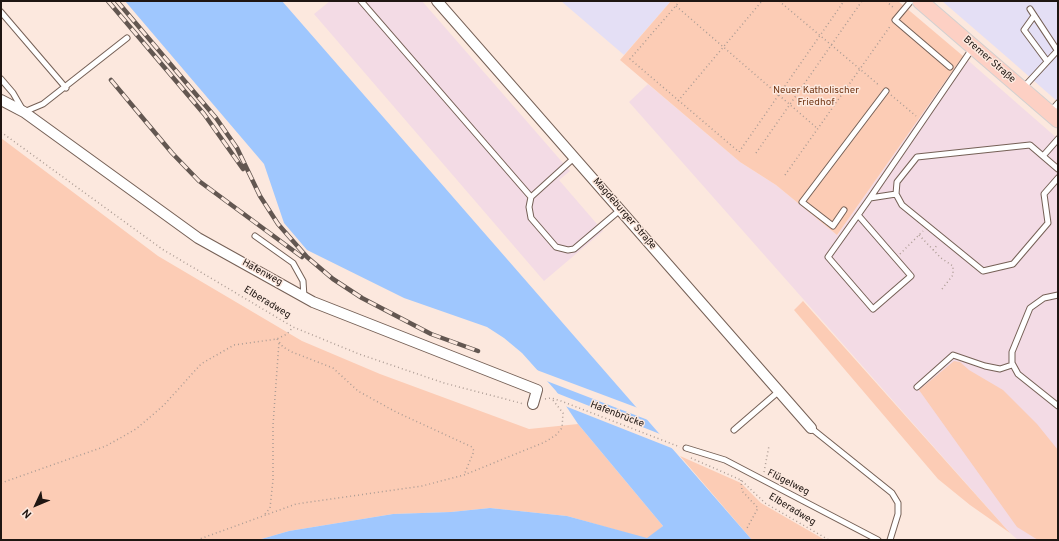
<!DOCTYPE html>
<meta charset="utf-8">
<style>
body{margin:0}
#map{position:relative;width:1059px;height:541px;overflow:hidden;background:#fce8de;font-family:Overpass,sans-serif}
canvas{display:block}
.frame{position:absolute;inset:0;border:2px solid #1f1612;pointer-events:none}
.north{position:absolute;left:16px;top:485px;width:40px;height:40px;-webkit-text-stroke:3px #fce8de;paint-order:stroke;rotate:226deg;font-size:11px;font-weight:700;line-height:16px;text-align:center;color:#1f1612}
.north::after{content:'';display:block;margin:auto;width:14px;height:18px;background:#1f1612;clip-path:polygon(50% 0,100% 100%,50% 72%,0 100%)}
</style>
<div id="map">
<canvas width="1059" height="541"></canvas>
<div class="frame"></div>
<div class="north">N</div>
</div>
<script>
const c = document.querySelector('canvas').getContext('2d');
c.lineJoin = 'round';
function fill(path, color) {
  c.fillStyle = color;
  c.fill(path, 'evenodd');
}
function toPath(rows) {
  const path = new Path2D();
  for (const r of rows) {
    path.moveTo(r[0], r[1]);
    for (let i = 2; i < r.length; i += 2) path.lineTo(r[i], r[i + 1]);
  }
  return path;
}
function stroke(path, color, width, dash) {
  c.strokeStyle = color;
  c.lineWidth = width;
  c.lineCap = dash ? 'butt' : 'round';
  c.setLineDash(dash || []);
  c.stroke(path);
}
function write(font, color, halo, rows, align = 'center') {
  c.font = font + ' Overpass,sans-serif';
  c.lineWidth = 3;
  c.setLineDash([]);
  c.textBaseline = 'middle';
  c.strokeStyle = halo;
  c.fillStyle = color;
  for (const [text, x, y, turn = 0] of rows) {
    c.save();
    c.translate(x, y);
    c.rotate((+turn || 0) * Math.PI / 180);
    c.textAlign = isNaN(turn) ? turn : align;
    if (halo) c.strokeText(text, 0, 0);
    c.fillText(text, 0, 0);
    c.restore();
  }
}
const commercial = toPath([
 [561,1,671,1,624,55],
 [942,1,1058,1,1058,102,1008,58]
]);
const industrial = toPath([
 [330,1,422,1,570,171,559,180,603,231,544,281,314,14],
 [963,56,1058,139,1058,540,1018,540,1010,533,629,102,648,84,740,162,776,185,837,235]
]);
const green = toPath([
 [671,1,898,1,963,56,837,235,776,185,740,162,620,60],
 [1,138,158,256,302,341,380,374,529,429,578,424,663,526,648,539,567,516,490,508,451,512,393,514,289,531,258,540,1,540],
 [803,301,1010,533,970,505,938,479,794,310],
 [954,361,960,362,969,370,1003,390,1037,424,1058,450,1058,540,1038,540,1017,527,919,390],
 [680,456,741,483,761,503,825,540,752,540]
]);
const water = toPath([
 [125,1,282,1,752,540,258,540,289,531,393,514,451,512,490,508,567,516,647,538,663,526,578,424,556,391,522,353,504,338,487,327,404,298,307,250,284,223,264,164]
]);
const pier = toPath([
 [534,369,638,408,648,420,544,380],
 [554,392,660,434,674,449,565,406]
]);
const path = toPath([
 [680,1,630,59,739,152,844,1],
 [779,1,880,86],
 [886,1,895,9],
 [676,6,818,129],
 [891,95,916,116],
 [678,101,762,1],
 [1,132,162,249,293,327,359,354,444,383,524,404],
 [756,153,862,1],
 [785,175,891,25],
 [919,235,941,258,953,266,953,275,942,289],
 [933,250,938,244],
 [900,254,923,231],
 [277,339,283,347,292,352,333,368,358,391,396,412,472,447,474,451,464,475],
 [545,399,551,398,561,401,680,447],
 [691,458,741,480,765,503,829,540],
 [764,472,769,446],
 [741,480,742,491,758,508,746,530],
 [1,483,106,446,136,429,149,418,164,405,201,364,234,345,277,339,287,334,293,327],
 [265,514,270,508,273,480,273,425,279,342],
 [197,540,296,504,422,486,464,475,545,442,556,435,562,428,563,413,552,399]
]);
const lane = toPath([
 [361,1,531,197],
 [911,1,895,20,950,67],
 [1030,9,1057,50],
 [1,12,66,88],
 [1034,16,1024,30,1047,61],
 [1,79,13,93,24,112,43,104,127,38],
 [1023,88,1058,50],
 [1050,112,1058,103],
 [1043,156,1058,139],
 [574,158,531,197,529,207,531,218,556,247,568,250,574,249,620,210],
 [1058,169,1030,145,917,157,897,182,896,194,902,205,983,271,1013,264,1048,223,1044,194,1058,178],
 [870,198,972,49],
 [844,210,833,226,802,202,886,91],
 [858,215,911,276,873,309,828,257,858,215,870,198,896,194],
 [255,236,293,263,303,281,304,297],
 [1058,295,1044,298,1030,308,1012,352,1012,363,1018,374,1058,406],
 [917,387,953,355,985,366,1000,369,1012,365],
 [811,428,892,493,898,503,898,514,890,540],
 [734,430,778,392],
 [686,448,725,460,878,540]
]);
const street = toPath([
 [437,1,811,428],
 [1,100,24,112,198,238,313,302,537,390,533,404]
]);
const primary = toPath([
 [920,1,1058,120]
]);
const rail = toPath([
 [108,1,204,114,243,169],
 [117,1,216,118,237,148,260,196,278,224,307,257,333,279,362,298,431,334,478,351],
 [111,80,172,153,199,181,302,257]
]);
const streetNames = [
 ["Bremer Straße",989,60,41],
 ["Magdeburger Straße",624,214,49],
 ["Hafenweg",262,273,29],
 ["Elberadweg",267,303,31],
 ["Hafenbrücke",617,415,21],
 ["Flügelweg",788,483,27],
 ["Elberadweg",792,510,31]
];
const parkNames = [
 ["Neuer Katholischer",816,91],
 ["Friedhof",816,103]
];
fill(commercial, '#e4dff5');
fill(industrial, '#f3dbe5');
fill(green, '#fcccb5');
fill(water, '#9fc7fe');
fill(pier, '#fce8de');
stroke(lane, '#756056', 7);
stroke(street, '#756056', 12);
stroke(primary, '#d2d0d0', 17);
stroke(path, '#ac9c94', 1.5, [1, 3]);
stroke(lane, '#fff', 5);
stroke(street, '#fff', 10);
stroke(primary, '#fdd0c4', 15);
stroke(rail, '#635751', 4.5);
stroke(rail, '#fce8de', 3, [9]);
write('10px', '#1f1612', '#fce8de', streetNames);
write('10px', '#733817', '#fce8de', parkNames);
</script>
